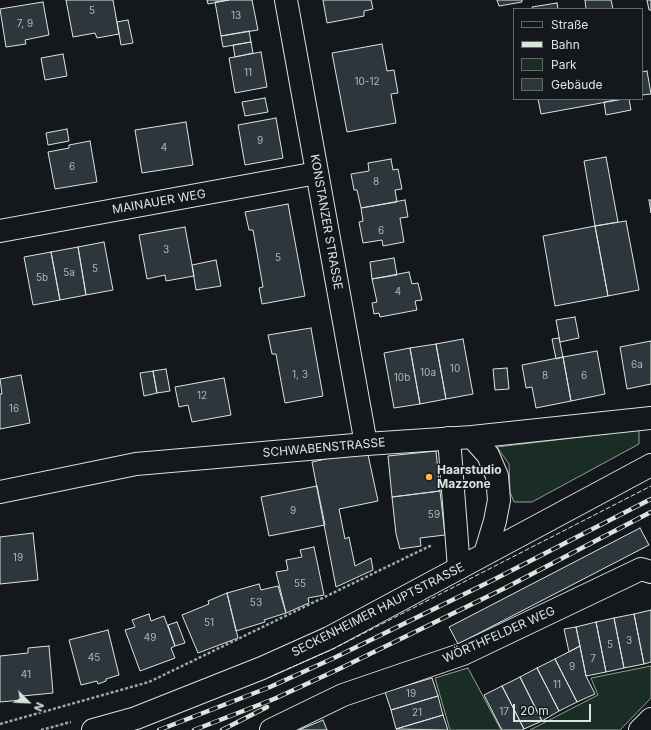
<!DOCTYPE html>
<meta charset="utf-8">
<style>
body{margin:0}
#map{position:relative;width:651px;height:730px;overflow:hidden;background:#14181c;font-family:Inter,sans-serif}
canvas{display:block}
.legend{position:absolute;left:513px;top:8px;width:130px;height:92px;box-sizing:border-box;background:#14181c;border:1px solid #626a69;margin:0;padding:5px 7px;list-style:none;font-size:12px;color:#d8e6dc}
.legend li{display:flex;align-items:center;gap:8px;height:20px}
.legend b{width:20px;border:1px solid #626a69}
.north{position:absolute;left:8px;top:682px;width:40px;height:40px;-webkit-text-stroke:3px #14181c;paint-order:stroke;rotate:114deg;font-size:11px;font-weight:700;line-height:16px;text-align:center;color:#d8e6dc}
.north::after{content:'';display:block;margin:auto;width:14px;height:18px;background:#d8e6dc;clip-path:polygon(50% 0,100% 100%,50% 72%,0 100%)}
.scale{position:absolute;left:513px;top:704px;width:78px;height:18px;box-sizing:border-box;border:2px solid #d8e6dc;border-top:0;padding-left:5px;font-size:12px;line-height:14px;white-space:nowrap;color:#d8e6dc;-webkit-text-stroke:3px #14181c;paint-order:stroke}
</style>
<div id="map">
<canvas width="651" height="730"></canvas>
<ul class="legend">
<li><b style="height:5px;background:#14181c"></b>Straße</li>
<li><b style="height:5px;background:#d8e6dc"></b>Bahn</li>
<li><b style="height:11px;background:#1a2d24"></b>Park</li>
<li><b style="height:11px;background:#2c363c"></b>Gebäude</li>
</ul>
<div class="north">N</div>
<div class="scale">20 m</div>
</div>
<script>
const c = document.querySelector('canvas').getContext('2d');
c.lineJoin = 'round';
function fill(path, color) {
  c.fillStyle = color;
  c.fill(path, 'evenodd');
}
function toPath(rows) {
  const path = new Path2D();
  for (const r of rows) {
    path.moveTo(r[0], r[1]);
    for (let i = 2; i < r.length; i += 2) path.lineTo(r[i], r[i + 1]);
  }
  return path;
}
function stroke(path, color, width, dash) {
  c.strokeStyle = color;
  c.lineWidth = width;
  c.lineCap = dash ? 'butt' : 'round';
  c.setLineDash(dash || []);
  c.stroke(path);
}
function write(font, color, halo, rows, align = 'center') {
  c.font = font + ' Inter,sans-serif';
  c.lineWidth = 3;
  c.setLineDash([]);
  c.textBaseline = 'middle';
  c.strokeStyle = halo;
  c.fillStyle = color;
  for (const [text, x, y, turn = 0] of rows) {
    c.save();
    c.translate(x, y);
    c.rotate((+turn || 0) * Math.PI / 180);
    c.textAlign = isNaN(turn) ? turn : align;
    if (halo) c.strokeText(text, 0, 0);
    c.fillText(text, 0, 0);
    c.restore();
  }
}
const green = toPath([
 [639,430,639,444,532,502,514,502,510,492,509,464,497,447,639,430],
 [651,666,651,698,620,730,530,730,598,695,591,678,651,666],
 [468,668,501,730,450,730,435,678,468,668]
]);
const building = toPath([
 [66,0,113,0,119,34,97,38,95,33,73,37,66,0],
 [207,0,229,0,208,4,207,0],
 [229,0,252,0,258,30,221,36,215,2,229,0],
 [323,0,371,0,373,9,364,11,364,16,327,23,323,0],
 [497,0,522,0,522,2,499,6,497,0],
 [585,0,611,0,613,9,586,9,585,0],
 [647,0,651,0,651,10,649,10,647,0],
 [43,2,49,35,25,40,26,44,6,47,0,9,43,2],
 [557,3,558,9,533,9,532,7,557,3],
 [128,20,133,43,121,45,117,22,128,20],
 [249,31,251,42,223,47,221,36,249,31],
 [251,42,253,53,235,57,233,45,251,42],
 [382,44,387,71,394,70,398,93,391,94,396,123,347,132,332,53,382,44],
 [261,52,267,87,235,93,229,58,261,52],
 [63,54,67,76,45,80,41,58,63,54],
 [647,71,651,94,642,95,642,72,647,71],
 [265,98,268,112,245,116,242,102,265,98],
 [538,99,623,99,541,114,538,99],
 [623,99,629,99,631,110,606,115,604,102,623,99],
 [276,118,283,158,245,165,238,125,276,118],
 [186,122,193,165,142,173,135,130,186,122],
 [67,129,69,141,48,145,46,133,67,129],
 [90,141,97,182,55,189,48,152,69,148,69,145,90,141],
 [606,157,618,222,595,226,584,161,606,157],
 [391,159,393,170,398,169,402,189,395,190,397,202,361,208,357,190,354,190,351,174,369,171,368,163,391,159],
 [405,200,408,217,400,218,404,242,383,246,382,240,363,243,359,222,363,221,361,208,405,200],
 [649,200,651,200,651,213,649,200],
 [288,204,305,296,262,304,259,288,263,287,253,230,249,230,245,212,288,204],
 [626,221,639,290,608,296,595,226,626,221],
 [595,226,608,296,555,306,543,236,595,226],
 [185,227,194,276,166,281,165,275,147,279,139,235,185,227],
 [104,242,113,290,86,295,78,247,104,242],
 [78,247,86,295,60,300,51,252,78,247],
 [51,252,60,300,33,305,24,257,51,252],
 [394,258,397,275,372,279,370,262,394,258],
 [216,260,221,286,196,290,192,265,216,260],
 [409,272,412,284,418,283,422,300,415,301,417,310,380,317,379,313,374,314,372,303,377,302,372,279,409,272],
 [575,317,579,338,560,342,556,320,575,317],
 [311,328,323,396,285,403,276,354,272,354,268,335,311,328],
 [559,338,563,357,556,359,552,339,559,338],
 [463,339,473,394,446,399,436,344,463,339],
 [651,341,651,384,627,389,620,347,651,341],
 [436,344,446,399,420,404,410,348,436,344],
 [410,348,420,404,394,408,384,353,410,348],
 [597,351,605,394,571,401,563,357,597,351],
 [563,357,571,401,536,408,532,387,526,388,522,365,563,357],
 [507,368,509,389,495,390,493,369,507,368],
 [166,369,170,391,157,393,153,371,166,369],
 [153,371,157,393,144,396,140,373,153,371],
 [21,375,30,423,0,429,0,394,2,394,0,379,21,375],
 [224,378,231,415,192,422,188,405,179,407,175,387,224,378],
 [367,450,378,501,339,509,345,539,349,537,355,566,371,558,373,570,336,587,312,462,367,450],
 [436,451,440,491,392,497,388,456,436,451],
 [317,486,325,525,269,536,261,497,317,486],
 [440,491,445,535,420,538,421,546,400,549,396,534,392,497,440,491],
 [640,528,649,545,458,644,449,627,640,528],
 [33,533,38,580,0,584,0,537,33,533],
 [314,547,324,595,308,598,309,603,286,613,276,572,288,570,286,560,302,557,300,550,314,547],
 [259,584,261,590,278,586,286,613,264,620,265,622,236,631,227,593,259,584],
 [227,593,238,638,198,653,182,615,209,604,208,601,227,593],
 [651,610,651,662,644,664,634,614,651,610],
 [149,614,151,621,164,616,175,646,171,648,175,658,140,671,125,630,135,627,132,620,149,614],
 [634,614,644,664,624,668,614,618,634,614],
 [614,618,624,668,606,672,596,622,614,618],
 [177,622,185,643,175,646,168,625,177,622],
 [596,622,606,672,586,676,576,627,596,622],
 [576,627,580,646,569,652,564,629,576,627],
 [108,630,119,675,106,679,106,681,98,684,97,681,81,685,69,640,108,630],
 [49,646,53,693,22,696,22,700,0,702,0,656,28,653,28,648,49,646],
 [580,646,586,676,595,694,577,702,555,659,580,646],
 [555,659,577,702,559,711,537,668,555,659],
 [537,668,559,711,542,721,520,677,537,668],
 [520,677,542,721,524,729,502,686,520,677],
 [432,678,438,696,391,710,385,692,432,678],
 [502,686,524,729,522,730,502,730,484,695,502,686],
 [438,696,443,715,396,729,391,710,438,696],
 [443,715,448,730,396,729,443,715],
 [323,720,327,730,299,730,323,720]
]);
const path = toPath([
 [0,724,149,682,432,545],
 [41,730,71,722]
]);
const minor = toPath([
 [286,0,366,444],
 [0,231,317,173],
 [449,438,459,568],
 [271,730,343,695,463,654,641,569,651,572],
 [640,730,651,719]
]);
const major = toPath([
 [472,437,488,455,497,476,499,500,495,521,485,554],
 [0,492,136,464,366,444,472,437,651,418],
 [93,730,136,718,262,668,329,638,651,465]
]);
const rail = toPath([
 [159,730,270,687,336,657,493,580,651,499],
 [194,730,274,699,339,669,505,588,651,512],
 [222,730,267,707]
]);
const fence = toPath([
 [274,675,333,649,651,486]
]);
const markers = [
 [429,477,4,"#ffb74d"]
];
const numberNames = [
 ["5",92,11],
 ["13",236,16],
 ["7, 9",25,24],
 ["11",248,73],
 ["10-12",367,82],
 ["9",260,141],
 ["4",164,148],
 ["6",72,167],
 ["8",376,182],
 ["6",381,231],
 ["3",166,250],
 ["5",278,258],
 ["5",95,269],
 ["5a",69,273],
 ["5b",42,278],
 ["4",398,292],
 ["6a",637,365],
 ["10",455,369],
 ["10a",428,373],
 ["1, 3",300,375],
 ["8",545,376],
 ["6",584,376],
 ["10b",402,378],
 ["12",202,396],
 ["16",14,409],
 ["9",293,511],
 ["59",434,515],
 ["19",18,558],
 ["55",300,584],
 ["53",256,603],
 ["51",209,623],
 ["49",150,638],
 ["3",629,641],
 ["5",610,645],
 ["45",94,658],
 ["7",593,659],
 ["9",572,667],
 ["41",26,675],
 ["11",557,685],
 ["19",411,694],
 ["17",504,712],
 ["21",417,713]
];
const streetNames = [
 ["MAINAUER WEG",159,202,-10],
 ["KONSTANZER STRASSE",326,222,80],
 ["SCHWABENSTRASSE",324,448,-5],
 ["SECKENHEIMER HAUPTSTRASSE",378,610,-27],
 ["WÖRTHFELDER WEG",499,635,-24]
];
const poiNames = [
 ["Haarstudio",437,470],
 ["Mazzone",437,484]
];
fill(green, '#1a2d24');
stroke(green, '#939e99', 1);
fill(building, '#2c363c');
stroke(building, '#d8e6dc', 1);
stroke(minor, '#d8e6dc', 24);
stroke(major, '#d8e6dc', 24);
stroke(path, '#9da8a2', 2.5, [3, 2]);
stroke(minor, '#14181c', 22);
stroke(major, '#14181c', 22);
stroke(rail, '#d8e6dc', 4.5);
stroke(rail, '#14181c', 3, [9]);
stroke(fence, '#d8e6dc', 1, [5, 2]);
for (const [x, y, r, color] of markers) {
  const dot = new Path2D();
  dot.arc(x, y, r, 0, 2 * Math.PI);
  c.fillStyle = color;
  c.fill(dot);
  stroke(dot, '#14181c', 1.5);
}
write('10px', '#adbab4', null, numberNames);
write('12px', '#d8e6dc', '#14181c', streetNames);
write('bold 12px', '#d8e6dc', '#14181c', poiNames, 'left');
</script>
